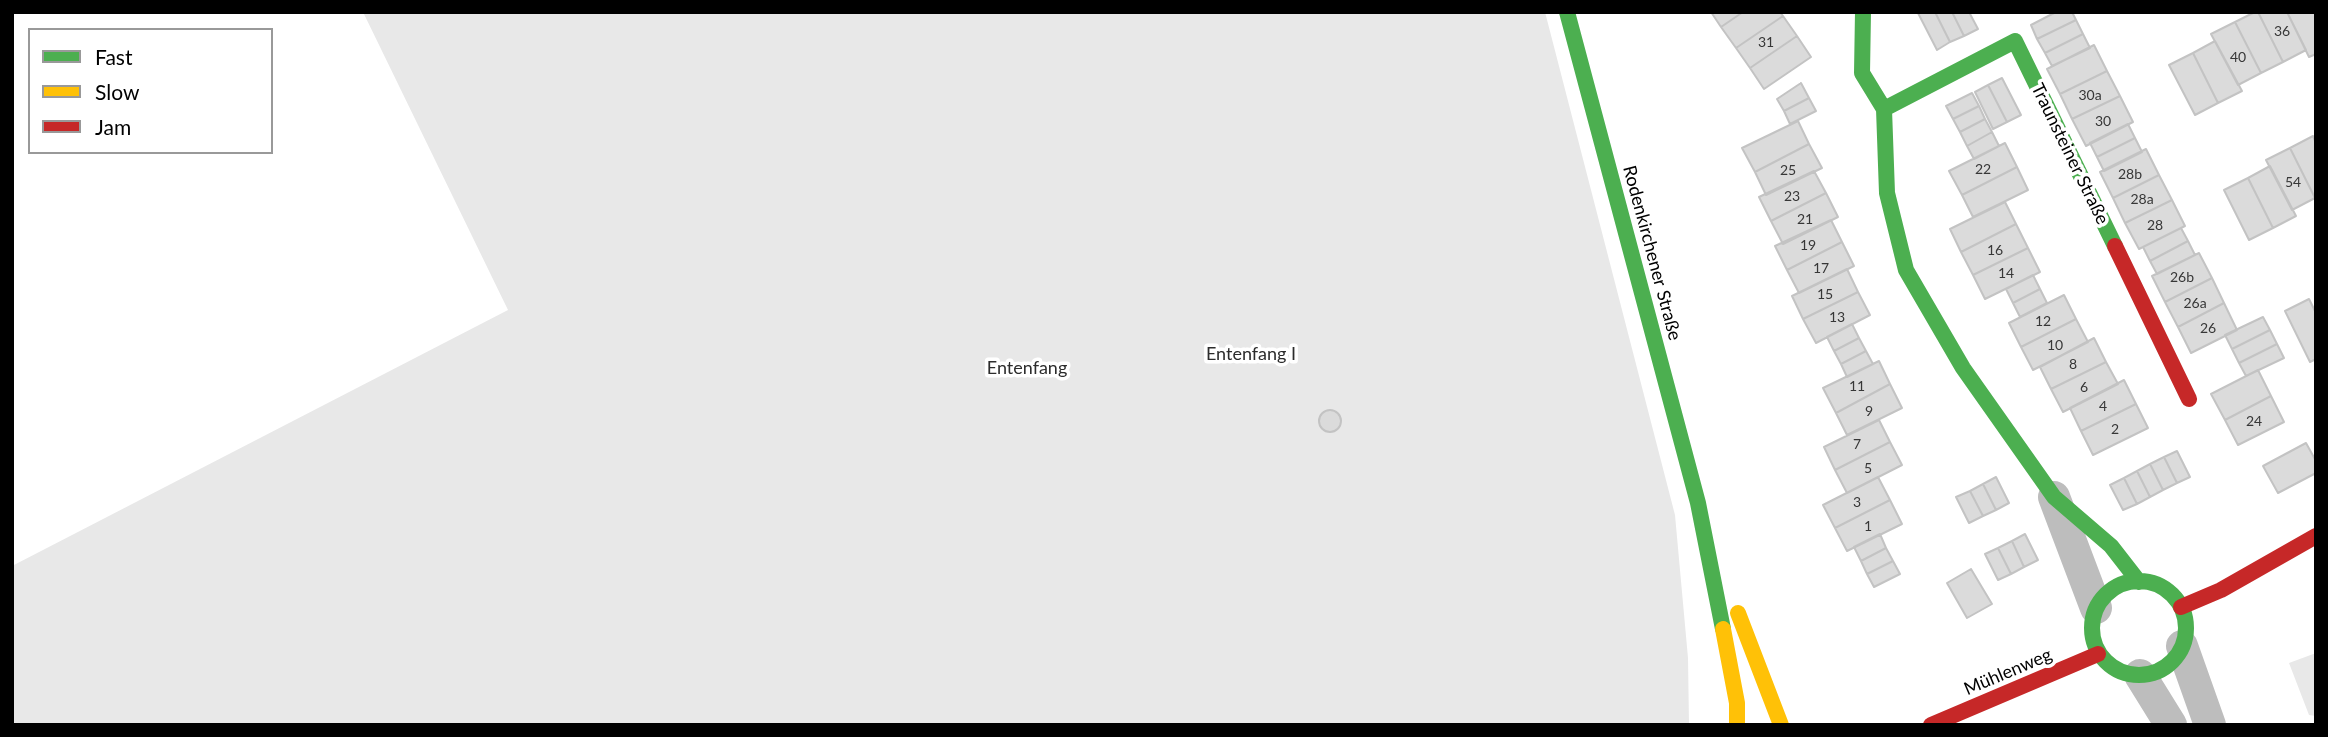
<!DOCTYPE html>
<meta charset="utf-8">
<style>
body{margin:0}
#map{position:relative;width:2328px;height:737px;overflow:hidden;background:#fff;font-family:Lato,sans-serif}
canvas{display:block}
.frame{position:absolute;inset:0;border:14px solid #000;pointer-events:none}
.legend{position:absolute;left:28px;top:28px;width:245px;height:126px;box-sizing:border-box;background:#fff;border:2px solid #999;margin:0;padding:9px 12px;list-style:none;font-size:21px;color:#000}
.legend li{display:flex;align-items:center;gap:14px;height:35px}
.legend b{width:35px;border:2px solid #999}
</style>
<div id="map">
<canvas width="2328" height="737"></canvas>
<div class="frame"></div>
<ul class="legend">
<li><b style="height:9px;background:#4caf50"></b>Fast</li>
<li><b style="height:9px;background:#ffc107"></b>Slow</li>
<li><b style="height:9px;background:#c62828"></b>Jam</li>
</ul>
</div>
<script>
const c = document.querySelector('canvas').getContext('2d');
c.lineJoin = 'round';
function fill(path, color) {
  c.fillStyle = color;
  c.fill(path, 'evenodd');
}
function toPath(rows) {
  const path = new Path2D();
  for (const r of rows) {
    if (r.length === 3) {
      path.moveTo(r[0] + r[2], r[1]);
      path.arc(r[0], r[1], r[2], 0, 2 * Math.PI);
      continue;
    }
    path.moveTo(r[0], r[1]);
    for (let i = 2; i < r.length; i += 2) path.lineTo(r[i], r[i + 1]);
  }
  return path;
}
function stroke(path, color, width, dash) {
  c.strokeStyle = color;
  c.lineWidth = width;
  c.lineCap = dash ? 'butt' : 'round';
  c.setLineDash(dash || []);
  c.stroke(path);
}
function write(font, color, halo, rows, align = 'center') {
  c.font = font + ' Lato,sans-serif';
  c.lineWidth = 7;
  c.setLineDash([]);
  c.textBaseline = 'middle';
  c.strokeStyle = halo;
  c.fillStyle = color;
  for (const [text, x, y, turn = 0] of rows) {
    c.save();
    c.translate(x, y);
    c.rotate((+turn || 0) * Math.PI / 180);
    c.textAlign = isNaN(turn) ? turn : align;
    if (halo) c.strokeText(text, 0, 0);
    c.fillText(text, 0, 0);
    c.restore();
  }
}
const green = toPath([
 [363,12,1545,12,1675,515,1688,658,1689,725,12,725,12,566,508,310],
 [2316,653,2316,716,2309,715,2289,663]
]);
const building = toPath([
 [1711,12,1743,12,1721,27,1711,12],
 [1743,12,1780,12,1783,16,1736,48,1721,27,1743,12],
 [1935,12,1950,42,1937,50,1918,13,1935,12],
 [1935,12,1952,12,1964,36,1950,42,1935,12],
 [1952,12,1969,12,1978,29,1964,36,1952,12],
 [2056,12,2072,12,2076,20,2037,39,2031,25,2056,12],
 [2255,12,2258,12,2283,62,2261,73,2235,22,2255,12],
 [2258,12,2287,12,2306,50,2283,62,2258,12],
 [2287,12,2316,12,2316,54,2309,57,2287,12],
 [1783,16,1797,36,1750,68,1736,48,1783,16],
 [2076,20,2083,34,2045,53,2037,39,2076,20],
 [2235,22,2261,73,2238,85,2211,34,2235,22],
 [2083,34,2090,48,2052,66,2045,53,2083,34],
 [1797,36,1811,57,1764,89,1750,68,1797,36],
 [2215,41,2242,91,2218,103,2193,53,2215,41],
 [2094,45,2107,71,2060,94,2047,69,2094,45],
 [2193,53,2218,103,2195,115,2169,65,2193,53],
 [2107,71,2120,96,2072,119,2060,94,2107,71],
 [2002,78,2021,115,2007,122,1988,85,2002,78],
 [1801,83,1809,98,1784,111,1777,99,1801,83],
 [1988,85,2007,122,1993,129,1975,92,1988,85],
 [1972,93,1979,106,1953,119,1946,106,1972,93],
 [2120,96,2133,122,2086,146,2072,119,2120,96],
 [1809,98,1816,111,1790,124,1784,111,1809,98],
 [1979,106,1985,119,1960,132,1953,119,1979,106],
 [1985,119,1992,132,1967,146,1960,132,1985,119],
 [1798,121,1809,144,1755,172,1742,148,1798,121],
 [2128,124,2135,138,2097,157,2090,143,2128,124],
 [1992,132,1999,146,1974,159,1967,146,1992,132],
 [2313,136,2316,143,2315,198,2290,148,2313,136],
 [2135,138,2142,152,2104,171,2097,157,2135,138],
 [2005,143,2017,167,1962,195,1949,171,2005,143],
 [1809,144,1822,168,1766,195,1755,172,1809,144],
 [2290,148,2315,198,2292,210,2266,160,2290,148],
 [2146,149,2159,175,2113,198,2100,172,2146,149],
 [2270,166,2296,216,2273,228,2248,178,2270,166],
 [2017,167,2028,190,1973,217,1962,195,2017,167],
 [1814,171,1826,193,1771,221,1759,197,1814,171],
 [2159,175,2172,200,2125,223,2113,198,2159,175],
 [2248,178,2273,228,2249,240,2224,190,2248,178],
 [1826,193,1838,217,1783,244,1771,221,1826,193],
 [2172,200,2185,226,2139,249,2125,223,2172,200],
 [2005,202,2016,224,1961,252,1950,229,2005,202],
 [1831,220,1842,242,1787,270,1775,246,1831,220],
 [2016,224,2028,248,1973,275,1961,252,2016,224],
 [2181,228,2188,241,2150,261,2143,247,2181,228],
 [2188,241,2195,255,2157,274,2150,261,2188,241],
 [1842,242,1854,266,1799,293,1787,270,1842,242],
 [2028,248,2040,272,1985,299,1973,275,2028,248],
 [2199,253,2212,278,2165,302,2152,276,2199,253],
 [1847,269,1858,292,1803,319,1792,296,1847,269],
 [2033,275,2040,289,2013,303,2006,289,2033,275],
 [2212,278,2224,303,2178,327,2165,302,2212,278],
 [2040,289,2047,303,2020,317,2013,303,2040,289],
 [1858,292,1870,315,1816,343,1803,319,1858,292],
 [2064,295,2076,319,2021,347,2009,323,2064,295],
 [2309,299,2316,313,2316,359,2310,362,2285,311,2309,299],
 [2224,303,2237,330,2191,353,2178,327,2224,303],
 [2263,317,2270,330,2232,349,2225,335,2263,317],
 [2076,319,2088,342,2033,370,2021,347,2076,319],
 [1852,324,1859,338,1834,351,1827,337,1852,324],
 [2270,330,2277,344,2239,363,2232,349,2270,330],
 [1859,338,1866,351,1841,364,1834,351,1859,338],
 [2094,338,2106,362,2051,389,2040,367,2094,338],
 [2277,344,2284,358,2246,376,2239,363,2277,344],
 [1866,351,1873,364,1847,377,1841,364,1866,351],
 [1879,361,1890,384,1836,413,1823,388,1879,361],
 [2106,362,2118,384,2063,412,2051,389,2106,362],
 [2258,370,2271,396,2225,420,2211,394,2258,370],
 [2124,380,2136,404,2081,431,2070,408,2124,380],
 [1890,384,1902,408,1847,435,1836,413,1890,384],
 [2271,396,2284,422,2238,445,2225,420,2271,396],
 [2136,404,2148,428,2093,455,2081,431,2136,404],
 [1330,421,11],
 [1879,420,1890,442,1835,470,1824,447,1879,420],
 [1890,442,1902,465,1847,493,1835,470,1890,442],
 [2306,443,2316,461,2316,473,2278,493,2263,466,2306,443],
 [2177,451,2190,477,2177,483,2164,457,2177,451],
 [2164,457,2177,483,2163,490,2150,464,2164,457],
 [2150,464,2163,490,2150,497,2137,471,2150,464],
 [2137,471,2150,497,2137,504,2124,478,2137,471],
 [1878,477,1890,500,1835,528,1823,505,1878,477],
 [1996,477,2009,503,1996,510,1983,484,1996,477],
 [2124,478,2137,504,2123,510,2110,485,2124,478],
 [1983,484,1996,510,1983,516,1970,491,1983,484],
 [1970,491,1983,516,1969,523,1956,497,1970,491],
 [1890,500,1902,524,1847,551,1835,528,1890,500],
 [1880,534,1886,548,1861,561,1854,547,1880,534],
 [2025,534,2038,560,2024,567,2012,541,2025,534],
 [2012,541,2024,567,2011,574,1998,548,2012,541],
 [1886,548,1893,561,1867,574,1861,561,1886,548],
 [1998,548,2011,574,1998,580,1985,554,1998,548],
 [1893,561,1900,574,1874,587,1867,574,1893,561],
 [1971,569,1992,604,1967,618,1947,583,1971,569]
]);
const street = toPath([
 [2054,497,2096,608],
 [2182,646,2210,725],
 [2140,675,2171,725]
]);
const fast = toPath([
 [1567,12,1698,503,1723,629],
 [1863,12,1862,73,1884,109,1887,193,1906,270,1963,368,2054,497,2111,546,2139,582],
 [1884,109,2015,41,2115,246],
 [2139,628,47]
]);
const slow = toPath([
 [1738,613,1781,725],
 [1723,629,1737,703,1737,725]
]);
const jam = toPath([
 [2115,246,2189,399],
 [2181,607,2221,590,2316,536],
 [1931,725,2098,654]
]);
const numberNames = [
 ["36",2282,31],
 ["31",1766,42],
 ["40",2238,57],
 ["30a",2090,95],
 ["30",2103,121],
 ["22",1983,169],
 ["25",1788,170],
 ["28b",2130,174],
 ["54",2293,182],
 ["23",1792,196],
 ["28a",2142,199],
 ["21",1805,219],
 ["28",2155,225],
 ["19",1808,245],
 ["16",1995,250],
 ["17",1821,268],
 ["14",2006,273],
 ["26b",2182,277],
 ["15",1825,294],
 ["26a",2195,303],
 ["13",1837,317],
 ["12",2043,321],
 ["26",2208,328],
 ["10",2055,345],
 ["8",2073,364],
 ["11",1857,386],
 ["6",2084,387],
 ["4",2103,406],
 ["9",1869,411],
 ["24",2254,421],
 ["2",2115,429],
 ["7",1857,444],
 ["5",1868,468],
 ["3",1857,502],
 ["1",1868,526]
];
const streetNames = [
 ["Traunsteiner Straße",2070,154,64],
 ["Rodenkirchener Straße",1652,253,75],
 ["Mühlenweg",2008,672,-23]
];
const parkNames = [
 ["Entenfang I",1251,354],
 ["Entenfang",1027,368]
];
fill(green, '#e8e8e8');
fill(building, '#dbdbdb');
stroke(building, '#c3c3c3', 2);
stroke(street, '#bdbdbd', 32);
stroke(fast, '#4caf50', 16);
stroke(slow, '#ffc107', 16);
stroke(jam, '#c62828', 16);
write('14px', '#373737', null, numberNames);
write('18px', '#000', '#fff', streetNames);
write('18px', '#2c2c2c', '#fff', parkNames);
</script>
